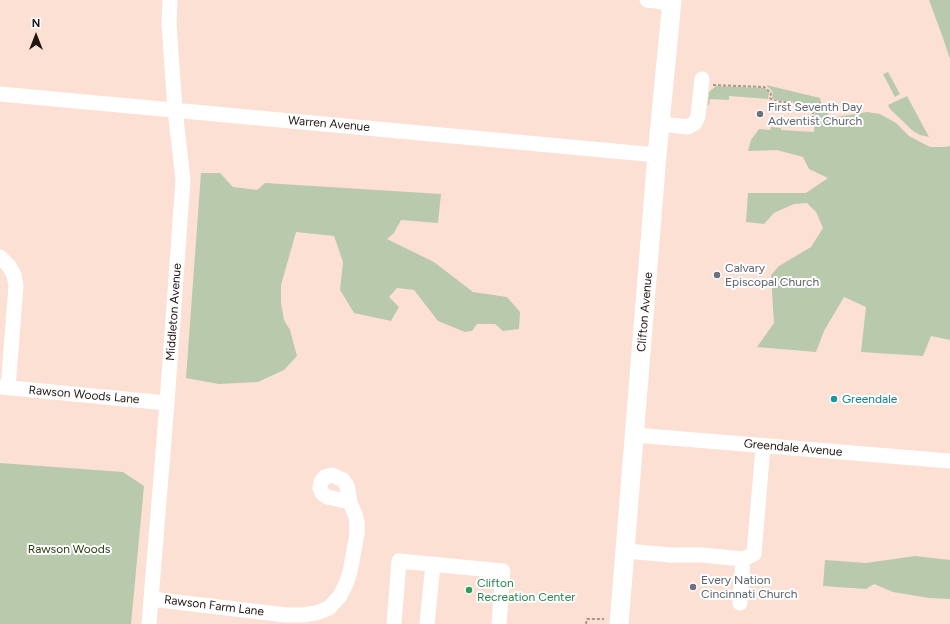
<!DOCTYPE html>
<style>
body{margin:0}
#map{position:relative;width:950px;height:624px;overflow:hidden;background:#fce0d4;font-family:Figtree,sans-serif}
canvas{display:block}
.north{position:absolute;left:16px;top:16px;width:40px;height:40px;-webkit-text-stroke:3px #fff;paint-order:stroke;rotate:0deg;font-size:11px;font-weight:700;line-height:16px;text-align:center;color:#201612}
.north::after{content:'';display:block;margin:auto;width:14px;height:18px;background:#201612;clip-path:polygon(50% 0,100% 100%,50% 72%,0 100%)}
</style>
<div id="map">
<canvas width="950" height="624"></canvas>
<div class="north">N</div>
</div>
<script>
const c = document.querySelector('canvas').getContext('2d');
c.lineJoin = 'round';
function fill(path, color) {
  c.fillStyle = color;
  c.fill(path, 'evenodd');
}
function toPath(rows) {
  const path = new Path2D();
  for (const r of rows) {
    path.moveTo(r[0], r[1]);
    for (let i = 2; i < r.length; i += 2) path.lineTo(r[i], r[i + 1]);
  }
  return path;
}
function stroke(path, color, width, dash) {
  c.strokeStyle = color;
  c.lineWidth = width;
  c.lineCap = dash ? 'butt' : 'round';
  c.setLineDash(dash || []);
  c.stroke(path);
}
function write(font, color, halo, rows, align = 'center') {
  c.font = font + ' Figtree,sans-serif';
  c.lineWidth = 4;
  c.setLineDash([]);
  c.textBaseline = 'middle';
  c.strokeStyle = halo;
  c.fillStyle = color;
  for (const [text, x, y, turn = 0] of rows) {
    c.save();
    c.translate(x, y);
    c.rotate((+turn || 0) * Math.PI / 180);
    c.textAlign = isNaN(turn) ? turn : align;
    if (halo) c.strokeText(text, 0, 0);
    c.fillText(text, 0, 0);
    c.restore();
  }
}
const green = toPath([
 [929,0,950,0,950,59,943,38],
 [888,72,900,94,895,97,883,74],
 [766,85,820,98,821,102,816,104,775,100,772,98,773,92],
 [716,86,764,88,769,92,768,99,729,96,729,100,710,99,709,105,708,105,709,92],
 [907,96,929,137,920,135,913,131,890,109,888,105],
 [822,104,823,108,825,108,827,111,830,118,867,112,880,114,896,123,909,136,930,147,944,147,950,146,950,340,931,336,923,356,861,352,866,307,844,297,824,331,816,352,757,347,774,323,771,275,779,266,811,247,823,228,816,212,807,203,794,204,774,213,764,224,746,222,748,193,806,193,828,178,809,169,803,157,777,150,748,151,751,140,759,129,770,130,771,127,781,128,781,130,814,132,815,109,817,107],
 [201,173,220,173,233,187,257,190,265,183,441,194,438,223,401,220,394,233,387,239,434,262,473,292,507,297,520,312,519,329,503,331,495,324,477,324,472,331,465,332,438,321,414,290,397,288,389,297,399,307,391,321,354,313,340,290,343,262,334,236,296,232,281,285,281,303,284,320,290,330,297,356,284,370,258,382,219,384,186,378],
 [0,463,123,472,144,486,131,624,0,624],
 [915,556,950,560,950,599,929,598,893,592,874,584,866,589,823,586,825,560,866,563]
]);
const path = toPath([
 [713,85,764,87,771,93,770,98,774,101,816,105,821,103],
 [813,124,813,113,816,105],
 [586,624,587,619,604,619]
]);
const minor = toPath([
 [647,0,671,3],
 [0,94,657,155],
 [660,124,688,127,695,123,698,116,702,79],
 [0,257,9,266,14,275,16,286,8,388],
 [0,387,167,403],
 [635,435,950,461],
 [626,551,671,555,702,555,743,559,754,554,763,446],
 [151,599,286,615,302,615,316,613,329,608,340,596,346,584,350,572,357,534,357,522,356,517,350,502,347,486,343,480,332,475,325,477,321,482,320,488,322,493,327,497,350,502],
 [740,603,743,559],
 [149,624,167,403,183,180,175,110,169,23,170,0],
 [394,624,399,561,503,571,499,624],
 [427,624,433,564]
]);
const major = toPath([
 [619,624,657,155,672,0]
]);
const markers = [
 [760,114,4,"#6b7280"],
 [717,275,4,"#6b7280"],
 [834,399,4,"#0f9aa8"],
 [693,587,4,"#6b7280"],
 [469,590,4,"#2e9e5b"]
];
const worshipNames = [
 ["First Seventh Day",768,107],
 ["Adventist Church",768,121],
 ["Calvary",725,268],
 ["Episcopal Church",725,282],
 ["Every Nation",701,580],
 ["Cincinnati Church",701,594]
];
const streetNames = [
 ["Warren Avenue",329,124,5],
 ["Middleton Avenue",174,312,-86],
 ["Clifton Avenue",645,312,-85],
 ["Rawson Woods Lane",84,395,5],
 ["Greendale Avenue",793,448,5],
 ["Rawson Farm Lane",214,606,7]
];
const cultureNames = [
 ["Greendale",842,399]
];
const parkNames = [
 ["Rawson Woods",69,549]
];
const leisureNames = [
 ["Clifton",477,583],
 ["Recreation Center",477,597]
];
fill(green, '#b9c9ac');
stroke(path, '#ac978e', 2, [3, 2]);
stroke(minor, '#fff', 15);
stroke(major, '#fff', 19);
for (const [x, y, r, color] of markers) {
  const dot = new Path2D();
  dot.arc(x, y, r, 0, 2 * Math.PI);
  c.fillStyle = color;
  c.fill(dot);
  stroke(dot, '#fff', 1.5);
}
write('12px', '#5b616d', '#fff', worshipNames, 'left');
write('12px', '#201612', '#fff', streetNames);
write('12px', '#0d838f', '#fff', cultureNames, 'left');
write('12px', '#283f10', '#fff', parkNames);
write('12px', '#27864d', '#fff', leisureNames, 'left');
</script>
